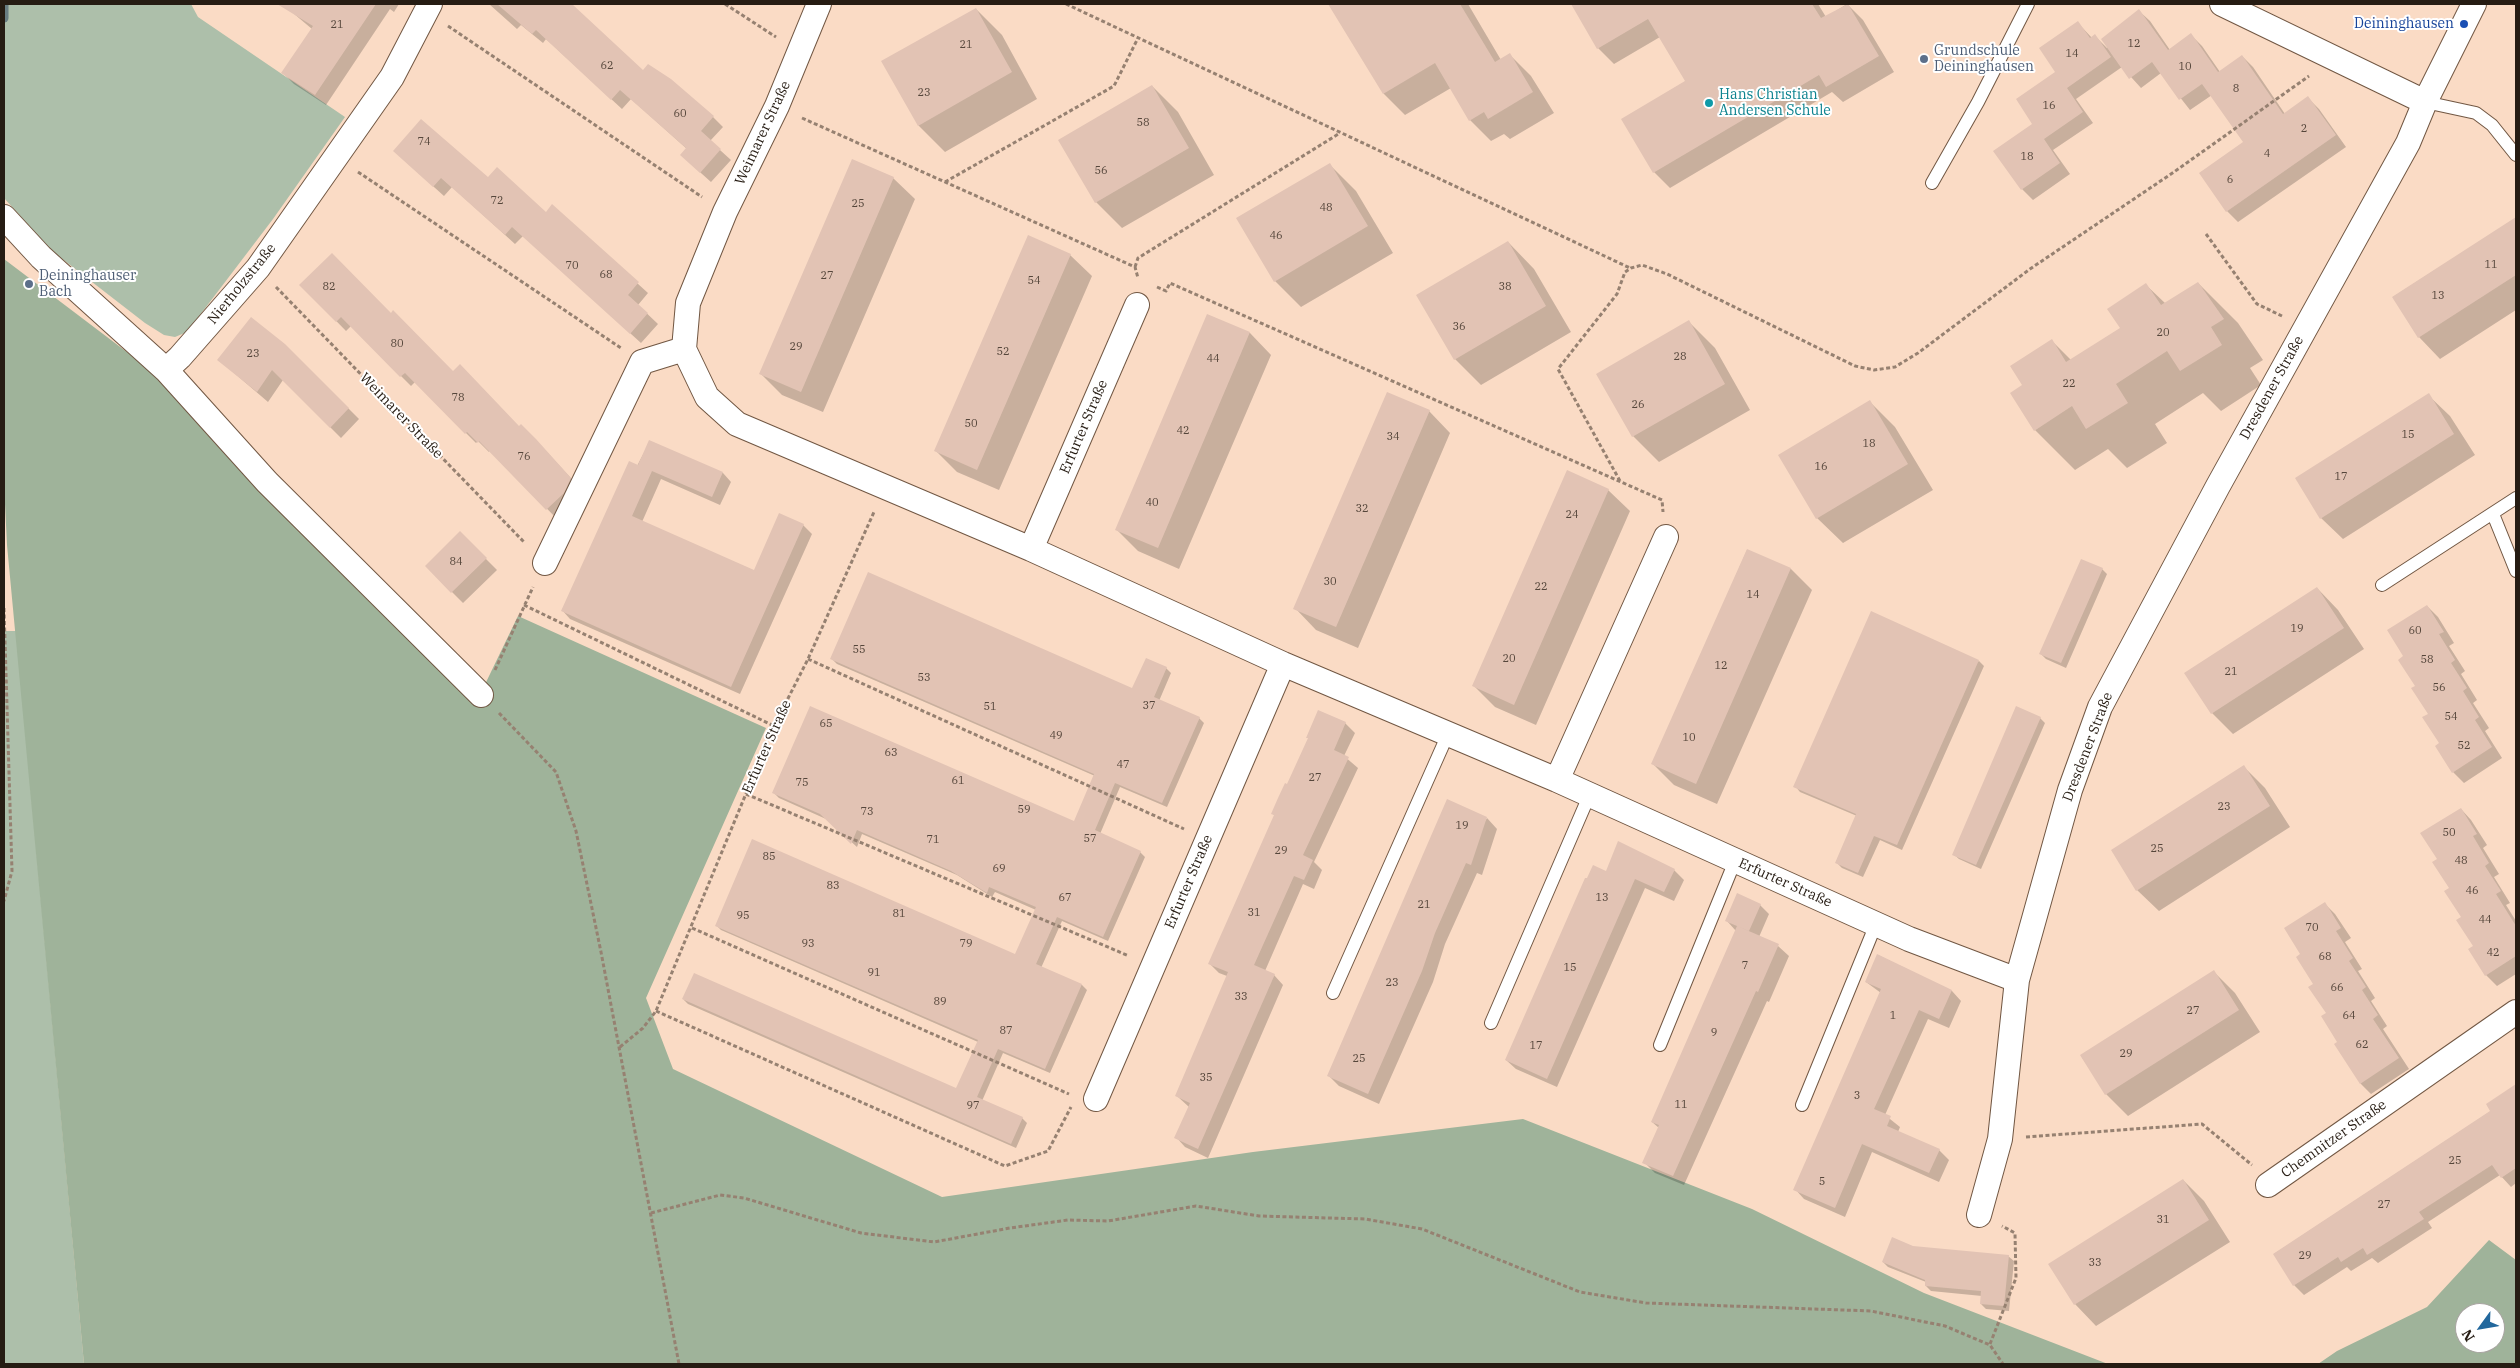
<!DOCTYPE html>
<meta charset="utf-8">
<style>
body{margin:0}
#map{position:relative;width:2520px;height:1368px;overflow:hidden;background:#fadbc5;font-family:"IBM Plex Serif",serif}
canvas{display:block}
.frame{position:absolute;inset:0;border:5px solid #261c13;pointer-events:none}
.north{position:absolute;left:2455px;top:1303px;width:50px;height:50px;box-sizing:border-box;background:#fff;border:1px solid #a8a4a1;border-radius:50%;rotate:238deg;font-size:14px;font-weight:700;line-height:20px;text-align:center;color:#261c13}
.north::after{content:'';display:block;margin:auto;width:18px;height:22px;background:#22689d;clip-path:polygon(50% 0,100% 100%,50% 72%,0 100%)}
</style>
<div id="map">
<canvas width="2520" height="1368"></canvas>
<div class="frame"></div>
<div class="north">N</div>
</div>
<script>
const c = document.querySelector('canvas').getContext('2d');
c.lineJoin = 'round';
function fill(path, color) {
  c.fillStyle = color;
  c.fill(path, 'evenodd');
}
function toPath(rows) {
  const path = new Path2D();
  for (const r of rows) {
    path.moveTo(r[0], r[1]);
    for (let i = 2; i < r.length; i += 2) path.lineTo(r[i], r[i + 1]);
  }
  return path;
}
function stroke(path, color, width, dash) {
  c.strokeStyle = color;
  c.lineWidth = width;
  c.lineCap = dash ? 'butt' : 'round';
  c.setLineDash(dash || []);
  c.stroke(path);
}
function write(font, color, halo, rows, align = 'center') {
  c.font = font + ' "IBM Plex Serif",serif';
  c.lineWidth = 4;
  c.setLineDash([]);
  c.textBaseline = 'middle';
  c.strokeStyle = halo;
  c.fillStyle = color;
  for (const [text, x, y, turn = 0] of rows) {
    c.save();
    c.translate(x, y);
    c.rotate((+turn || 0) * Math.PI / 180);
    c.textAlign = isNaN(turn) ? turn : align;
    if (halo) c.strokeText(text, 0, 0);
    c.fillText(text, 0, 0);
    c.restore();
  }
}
const green = toPath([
 [4,4,191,4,198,17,345,117,273,219,187,332,175,337,164,335,145,323,52,251,4,198],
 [4,631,16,631,84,1364,4,1364]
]);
const forest = toPath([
 [4,259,148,368,476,703,518,616,766,728,646,998,673,1069,942,1197,1253,1152,1523,1119,1752,1209,1924,1293,2108,1364,84,1364,7,545,4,484],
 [2489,1240,2516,1260,2516,1364,2318,1364,2337,1351,2427,1307],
 [2465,1313,2495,1313,2495,1343,2465,1343]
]);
const shadow = toPath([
 [298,4,399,4,394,12,390,9,326,105,294,84,283,73,312,29,293,13],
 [489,4,554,4,561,10,569,4,643,71,671,80,713,117,723,127,710,141,731,160,711,182,692,165,687,149,631,99,622,109,546,39,543,43,521,25,517,29],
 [1330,4,1468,4,1501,60,1510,55,1531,76,1554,113,1510,139,1504,134,1491,141,1470,120,1451,88,1405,115,1384,94],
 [1573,4,1818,4,1826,17,1847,4,1863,20,1894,72,1843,102,1832,92,1670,188,1654,172,1623,119,1686,81,1660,37,1614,64,1598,48],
 [976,9,1002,35,1037,99,945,152,919,126,883,62],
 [2139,11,2150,21,2170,50,2191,35,2202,46,2220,72,2242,56,2253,67,2285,114,2308,98,2319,109,2346,147,2238,222,2227,211,2200,173,2245,142,2212,95,2190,110,2161,73,2141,88,2122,67,2076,99,2093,123,2053,150,2070,174,2033,200,2022,189,2034,124,2078,23,2092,38,2095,36,2107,48],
 [1152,86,1178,112,1214,175,1122,228,1096,202],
 [405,161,488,179,546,213,552,206,648,293,638,305,658,324,641,343,523,236,515,244,452,187,444,196],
 [1330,165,1356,191,1393,253,1301,307,1275,281],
 [893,178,915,199,823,412,782,395,761,374],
 [2516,218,2516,310,2440,359,2419,337,2393,297],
 [1508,242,1534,269,1571,332,1481,385,1455,359],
 [1070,255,1092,276,999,490,957,472,936,451],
 [2198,283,2238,323,2263,360,2250,368,2261,385,2221,411,2203,393,2155,424,2167,443,2127,468,2108,449,2075,470,2035,430,2024,385,2052,341,2071,360,2121,328,2146,285,2166,304],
 [301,285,391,315,453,373,546,451,580,488,557,519,490,450,489,452,478,441,476,443,415,382,411,386,351,326,346,331],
 [1208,315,1250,333,1271,355,1179,569,1138,551,1117,530],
 [1689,322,1715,348,1750,410,1659,462,1633,436],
 [284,344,359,419,341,438,283,380,268,402,219,360],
 [2428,395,2450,416,2475,455,2343,539,2321,518],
 [1870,402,1895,427,1933,490,1843,543,1817,518,1780,455],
 [1429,411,1450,433,1358,648,1316,630,1295,608],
 [650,441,723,473,731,482,720,505,661,479,642,522,755,571,803,525,812,534,740,694,570,619,562,610],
 [1608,490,1630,511,1536,725,1495,707,1474,686],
 [460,533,497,570,463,603,426,566],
 [1747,550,1791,569,1812,590,1717,804,1674,785,1653,764],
 [2102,569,2107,574,2066,668,2046,659,2041,654],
 [2317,588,2338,610,2364,649,2233,734,2212,713],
 [2427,606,2438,617,2454,643,2449,646,2465,671,2461,674,2477,700,2473,703,2489,728,2485,731,2502,758,2464,783,2453,772,2405,657],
 [832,659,1133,689,1166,668,1171,673,1159,701,1199,718,1204,723,1167,807,1120,787,1100,834,1140,852,1145,857,1108,941,1062,921,1041,968,1082,985,1087,990,1050,1073,1003,1053,982,1101,1022,1118,1027,1123,1016,1148,688,1004,683,999,956,1090,978,1042,721,930,716,925,1015,956,1036,910,995,892,992,897,957,875,862,834,857,847,826,819,779,798,774,793,1074,823,1095,776,837,664],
 [1979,661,1984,666,1902,850,1880,840,1863,877,1842,868,1836,862,1857,816,1800,792,1795,786],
 [2040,718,2045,723,1981,869,1959,859,1953,854],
 [1345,723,1355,733,1344,756,1358,768,1314,862,1322,870,1314,889,1303,884,1265,971,1274,975,1283,985,1208,1158,1185,1147,1176,1137,1189,1107,1177,1096,1227,976,1219,973,1210,964,1275,816,1273,814,1288,786],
 [2244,767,2265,788,2290,827,2159,911,2137,890],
 [2461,809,2471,820,2487,845,2483,848,2499,874,2494,877,2510,903,2506,905,2516,921,2516,974,2497,986,2486,975,2470,950,2475,947,2438,860],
 [1487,818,1497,829,1482,875,1477,873,1445,944,1433,982,1379,1104,1339,1086,1328,1075],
 [1674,870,1684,880,1674,901,1645,888,1557,1087,1516,1069,1506,1060,1606,872],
 [2324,903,2335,914,2351,938,2345,942,2362,969,2358,971,2375,998,2371,1001,2387,1026,2383,1029,2409,1069,2371,1094,2361,1084,2336,1044,2339,1042,2302,954],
 [1760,905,1769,914,1759,937,1778,946,1789,956,1769,1002,1767,1001,1684,1185,1655,1173,1644,1162,1659,1128,1652,1122,1736,931,1727,921],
 [1878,955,1952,991,1961,1001,1949,1028,1928,1019,1885,1115,1900,1127,1898,1132,1939,1150,1949,1160,1939,1182,1872,1152,1845,1217,1804,1199,1795,1189,1881,993,1866,982],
 [2214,972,2235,993,2260,1032,2128,1116,2106,1094,2081,1056],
 [2516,1086,2516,1183,2511,1187,2500,1175,2428,1222,2432,1228,2378,1263,2372,1258,2351,1271,2347,1267,2304,1295,2294,1285,2274,1254,2491,1111,2487,1105],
 [2183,1180,2204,1201,2230,1242,2096,1326,2075,1304,2050,1264],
 [1913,1248,2008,1256,2014,1261,2009,1311,1986,1309,1981,1304,1982,1296,1931,1291,1926,1286,1926,1282,1888,1267,1883,1262]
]);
const stream = toPath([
 [4,18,4,4]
]);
const building = toPath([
 [277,4,376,4,315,95,281,73,313,26],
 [497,4,572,4,643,70,648,64,671,79,714,116,701,131,721,149,700,173,680,155,686,148,620,90,611,100,536,30,532,34],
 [1328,4,1460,4,1495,62,1510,53,1533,92,1488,119,1484,112,1469,121,1435,63,1383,94],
 [1571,4,1812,4,1821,18,1848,4,1879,56,1826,87,1819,75,1653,173,1621,119,1685,81,1648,19,1597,49],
 [976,8,1012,72,918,126,881,61],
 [2139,9,2168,50,2191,33,2218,72,2242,55,2283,114,2308,96,2336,135,2226,212,2199,173,2243,142,2202,84,2179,100,2152,62,2129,79,2101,39],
 [2078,21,2090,38,2095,34,2111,57,2067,88,2083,112,2044,139,2060,163,2021,190,1993,151,2032,124,2016,99,2055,72,2039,48],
 [1152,85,1189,148,1095,203,1058,140],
 [421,119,488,177,497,167,546,212,552,204,639,282,628,295,648,313,630,334,512,227,505,235,441,178,433,187,393,151],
 [852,159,894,177,801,392,759,374],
 [1330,163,1368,226,1274,282,1236,218],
 [2516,217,2516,275,2418,338,2392,297],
 [1028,235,1071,254,977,470,934,451],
 [1508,241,1546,306,1454,360,1416,295],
 [332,253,391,313,393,310,453,371,460,364,519,426,521,424,536,439,571,478,564,493,546,510,479,441,478,443,467,432,465,434,405,373,400,377,341,317,336,322,299,285],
 [2198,282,2224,319,2211,327,2222,345,2180,371,2167,351,2116,384,2128,403,2086,429,2072,406,2034,431,2010,393,2022,385,2010,366,2052,339,2066,362,2120,328,2107,309,2146,283,2161,305],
 [1207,314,1250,332,1158,548,1115,530],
 [251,317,285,344,349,408,330,428,272,370,257,392,217,360],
 [1689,320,1725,384,1632,437,1596,374],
 [1387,392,1430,410,1336,627,1293,609],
 [2429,393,2454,434,2320,519,2295,478],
 [1870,400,1908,464,1816,519,1778,455],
 [649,440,723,472,712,497,652,471,632,516,754,570,779,513,804,524,731,687,561,611,629,461,638,465],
 [1567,470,1609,489,1514,705,1472,686],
 [460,531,487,558,451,593,425,566],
 [1747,549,1791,568,1696,784,1651,764],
 [2081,559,2103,568,2061,663,2039,654],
 [868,572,1132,688,1146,658,1167,667,1154,697,1200,717,1162,803,1115,783,1095,830,1141,851,1103,937,1057,917,1036,964,1082,984,1045,1069,998,1049,977,1097,1023,1117,1011,1144,682,999,694,973,956,1088,978,1040,715,926,752,839,1015,954,1036,907,989,887,987,893,951,871,857,830,851,844,820,814,772,793,810,706,1074,821,1094,774,830,659],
 [2317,587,2344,628,2211,714,2184,673],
 [2427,605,2444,632,2439,634,2455,660,2451,663,2467,688,2463,691,2479,717,2475,720,2492,747,2452,773,2435,746,2439,743,2422,717,2428,714,2411,688,2415,686,2398,660,2403,656,2387,630],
 [1871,611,1979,660,1897,845,1874,836,1858,873,1835,863,1856,814,1793,787],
 [2016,706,2041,717,1976,865,1952,855],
 [1318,710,1346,722,1334,750,1349,757,1303,855,1313,860,1304,880,1294,876,1254,965,1275,974,1198,1149,1174,1138,1190,1103,1175,1096,1228,972,1208,964,1274,815,1271,814,1278,798,1285,783,1287,784,1308,738,1306,738],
 [2244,765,2270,806,2136,891,2111,850],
 [1447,799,1487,817,1471,865,1466,863,1435,933,1422,971,1368,1094,1327,1076],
 [2461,808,2477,834,2473,836,2489,863,2485,866,2501,891,2496,894,2516,926,2516,956,2485,976,2468,949,2473,946,2456,920,2461,917,2444,891,2449,888,2432,862,2437,859,2420,833],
 [1618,841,1675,869,1664,892,1635,879,1547,1079,1505,1060,1585,878,1587,878,1593,865,1606,871],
 [1737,893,1761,904,1749,931,1725,921],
 [2325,902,2341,928,2336,931,2353,958,2349,961,2366,987,2362,990,2378,1015,2373,1019,2399,1058,2360,1084,2334,1044,2337,1042,2321,1016,2326,1013,2308,987,2313,984,2296,957,2300,954,2284,928],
 [1737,926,1779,944,1758,992,1756,991,1673,1176,1642,1163,1659,1125,1651,1122],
 [1877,954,1952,990,1939,1019,1919,1010,1874,1109,1891,1116,1887,1126,1940,1149,1929,1173,1862,1144,1835,1208,1793,1190,1881,989,1865,982],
 [2214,970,2239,1010,2105,1095,2080,1055],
 [2516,1084,2516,1168,2501,1178,2492,1165,2419,1212,2424,1219,2367,1255,2363,1248,2341,1262,2338,1257,2293,1286,2273,1254,2490,1111,2486,1104],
 [2183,1179,2209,1220,2074,1305,2048,1264],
 [1892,1237,1913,1246,2009,1255,2004,1306,1980,1304,1981,1291,1925,1286,1925,1280,1882,1262]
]);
const path = toPath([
 [725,4,776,37],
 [1066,4,1630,268],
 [448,26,702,197],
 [802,118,1135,267,1138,278],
 [358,172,621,348],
 [945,182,1114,86,1138,38],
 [2206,234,2257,304,2282,316],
 [1135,267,1138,258,1340,133],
 [276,287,524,542],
 [1157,287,1166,291,1170,283,1662,500,1663,512],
 [1620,481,1558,369,1617,294,1625,272,1631,268,1642,265,1667,274,1855,366,1874,370,1895,367,1918,353,2030,269,2174,172,2309,76],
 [524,605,774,726],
 [4,608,12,871,4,901],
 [808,659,1184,829],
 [495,670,533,587],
 [499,713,556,772,576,831,601,952,679,1364],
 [746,794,1129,956],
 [692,928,1069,1094],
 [656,1011,1005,1166,1048,1151,1071,1107],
 [620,1047,643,1028,656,1011,774,726,808,659,874,512],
 [2026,1137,2202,1124,2252,1165],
 [651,1213,720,1195,744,1198,861,1233,934,1242,1010,1228,1068,1220,1108,1221,1196,1206,1259,1216,1365,1219,1422,1229,1580,1292,1646,1303,1871,1311,1945,1326,1990,1345,2003,1364],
 [1990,1344,2016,1278,2015,1233,2002,1226]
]);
const service = toPath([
 [2425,102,2476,113,2492,125,2516,155],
 [1932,183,1978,102,2028,4],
 [2493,514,2516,571],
 [2382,585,2516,498],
 [1333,993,1448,734],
 [1491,1023,1589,796],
 [1660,1045,1735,861],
 [1802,1105,1876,924]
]);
const minor = toPath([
 [2222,4,2425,102],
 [4,217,41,257,166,370,267,482,481,695],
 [684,349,707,397,737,424,1031,549,1283,664,1557,780,1909,939,2017,980],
 [684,349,688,303,725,212,777,106,819,4],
 [166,370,180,357,258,268,392,77,430,4],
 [1031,549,1137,305],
 [545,563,642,362,684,349],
 [1557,780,1666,537],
 [1096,1099,1283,664],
 [2268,1185,2516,1012],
 [1979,1215,2000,1139,2017,980,2070,790,2100,707,2218,486,2408,143,2425,102,2474,4]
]);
const markers = [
 [2464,24,5,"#1a4fb4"],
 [1924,59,5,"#5c6f8a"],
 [1709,103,5,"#0f9aa8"],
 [29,284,5,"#5c6f8a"]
];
const numberNames = [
 ["21",337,25],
 ["12",2134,44],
 ["21",966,45],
 ["14",2072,54],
 ["62",607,66],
 ["10",2185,67],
 ["8",2236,89],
 ["23",924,93],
 ["16",2049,106],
 ["60",680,114],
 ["58",1143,123],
 ["2",2304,129],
 ["74",424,142],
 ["4",2267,154],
 ["18",2027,157],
 ["56",1101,171],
 ["6",2230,180],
 ["72",497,201],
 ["25",858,204],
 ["48",1326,208],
 ["46",1276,236],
 ["11",2491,265],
 ["70",572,266],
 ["68",606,275],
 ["27",827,276],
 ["54",1034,281],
 ["82",329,287],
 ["38",1505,287],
 ["13",2438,296],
 ["36",1459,327],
 ["20",2163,333],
 ["80",397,344],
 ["29",796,347],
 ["52",1003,352],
 ["23",253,354],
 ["28",1680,357],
 ["44",1213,359],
 ["22",2069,384],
 ["78",458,398],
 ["26",1638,405],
 ["50",971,424],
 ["42",1183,431],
 ["15",2408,435],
 ["34",1393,437],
 ["18",1869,444],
 ["76",524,457],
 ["16",1821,467],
 ["17",2341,477],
 ["40",1152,503],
 ["32",1362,509],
 ["24",1572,515],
 ["84",456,562],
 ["30",1330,582],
 ["22",1541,587],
 ["14",1753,595],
 ["19",2297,629],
 ["60",2415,631],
 ["55",859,650],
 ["20",1509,659],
 ["58",2427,660],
 ["12",1721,666],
 ["21",2231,672],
 ["53",924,678],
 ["56",2439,688],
 ["37",1149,706],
 ["51",990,707],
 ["54",2451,717],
 ["65",826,724],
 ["49",1056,736],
 ["10",1689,738],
 ["52",2464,746],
 ["63",891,753],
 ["47",1123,765],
 ["27",1315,778],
 ["61",958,781],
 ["75",802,783],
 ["23",2224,807],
 ["59",1024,810],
 ["73",867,812],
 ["19",1462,826],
 ["50",2449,833],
 ["57",1090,839],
 ["71",933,840],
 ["25",2157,849],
 ["29",1281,851],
 ["85",769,857],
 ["48",2461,861],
 ["69",999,869],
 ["83",833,886],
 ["46",2472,891],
 ["67",1065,898],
 ["13",1602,898],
 ["21",1424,905],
 ["31",1254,913],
 ["81",899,914],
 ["95",743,916],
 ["44",2485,920],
 ["70",2312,928],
 ["93",808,944],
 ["79",966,944],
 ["42",2493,953],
 ["68",2325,957],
 ["7",1745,966],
 ["15",1570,968],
 ["91",874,973],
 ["23",1392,983],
 ["66",2337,988],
 ["33",1241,997],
 ["89",940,1002],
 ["27",2193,1011],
 ["1",1893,1016],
 ["64",2349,1016],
 ["87",1006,1031],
 ["9",1714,1033],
 ["62",2362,1045],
 ["17",1536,1046],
 ["29",2126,1054],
 ["25",1359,1059],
 ["35",1206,1078],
 ["3",1857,1096],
 ["11",1681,1105],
 ["97",973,1106],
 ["25",2455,1161],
 ["5",1822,1182],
 ["27",2384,1205],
 ["31",2163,1220],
 ["29",2305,1256],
 ["33",2095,1263]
];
const transitNames = [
 ["Deininghausen",2454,24]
];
const serviceNames = [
 ["Grundschule",1934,51],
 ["Deininghausen",1934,67],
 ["Deininghauser",39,276],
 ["Bach",39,292]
];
const cultureNames = [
 ["Hans Christian",1719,95],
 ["Andersen Schule",1719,111]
];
const streetNames = [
 ["Weimarer Straße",763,133,-65],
 ["Nierholzstraße",242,284,-51],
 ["Dresdener Straße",2272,388,-61],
 ["Weimarer Straße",401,416,46],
 ["Erfurter Straße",1084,427,-67],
 ["Erfurter Straße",767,747,-66],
 ["Dresdener Straße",2088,747,-69],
 ["Erfurter Straße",1189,882,-67],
 ["Erfurter Straße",1785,883,24],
 ["Chemnitzer Straße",2334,1139,-35]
];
fill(green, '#adbfaa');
fill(forest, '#9fb39a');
fill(shadow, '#0003');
stroke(stream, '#687d82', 9);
fill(building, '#e2c3b4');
stroke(service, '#715743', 14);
stroke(minor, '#715743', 26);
stroke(path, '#968171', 3, [4, 2.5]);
stroke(service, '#fff', 12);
stroke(minor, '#fff', 24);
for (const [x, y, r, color] of markers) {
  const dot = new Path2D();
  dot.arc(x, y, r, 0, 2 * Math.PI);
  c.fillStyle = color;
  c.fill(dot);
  stroke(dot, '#fff', 2);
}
write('11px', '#55463b', null, numberNames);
write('14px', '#164399', '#fff', transitNames, 'right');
write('14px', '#4e5e75', '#fff', serviceNames, 'left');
write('14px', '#0d838f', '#fff', cultureNames, 'left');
write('14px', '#261c13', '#fff', streetNames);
</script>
